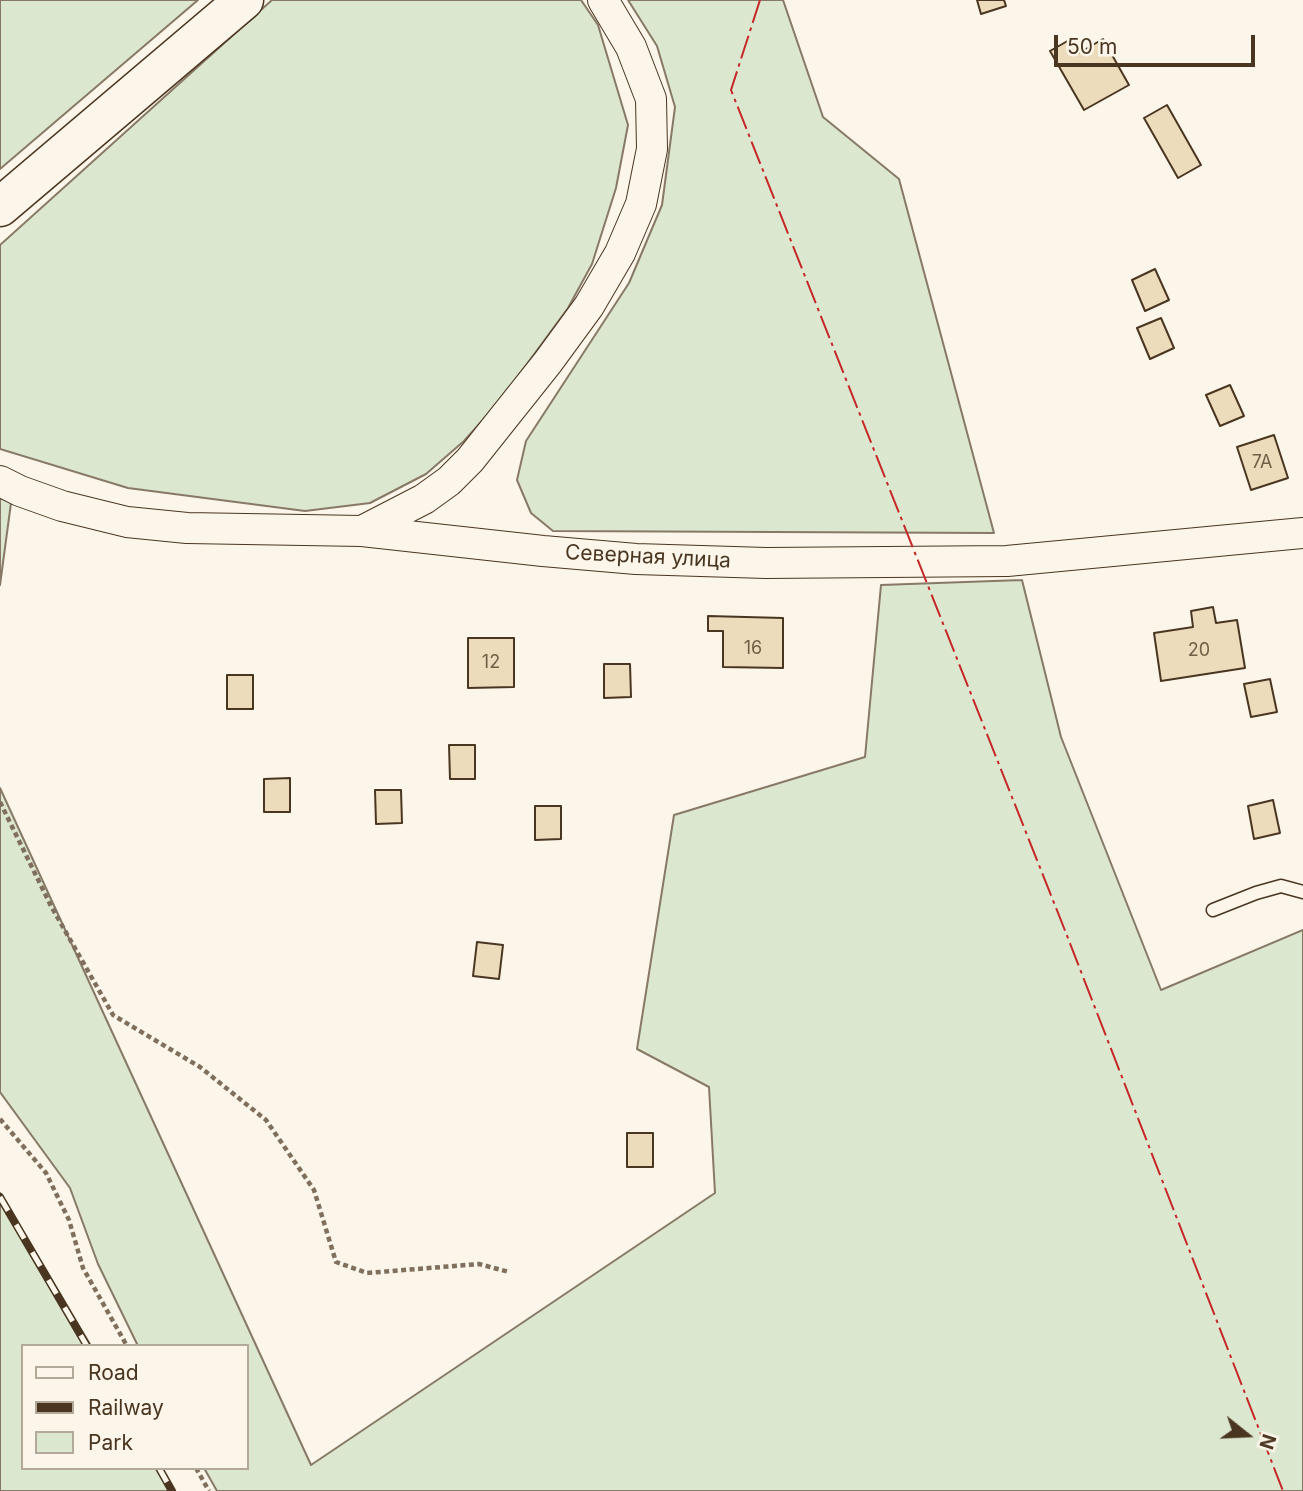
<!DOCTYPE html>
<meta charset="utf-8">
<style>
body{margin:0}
#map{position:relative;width:1303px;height:1491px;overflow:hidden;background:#fbf6e9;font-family:Inter,sans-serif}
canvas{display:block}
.legend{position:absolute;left:21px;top:1344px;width:228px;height:126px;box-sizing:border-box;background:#fbf6e9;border:2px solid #b4a999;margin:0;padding:9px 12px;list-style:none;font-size:21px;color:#4a3520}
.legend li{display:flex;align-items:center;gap:14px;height:35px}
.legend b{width:35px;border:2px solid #b4a999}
.north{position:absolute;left:1212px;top:1400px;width:70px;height:70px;-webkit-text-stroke:5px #fbf6e9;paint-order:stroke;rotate:108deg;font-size:19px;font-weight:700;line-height:28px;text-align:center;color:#4a3520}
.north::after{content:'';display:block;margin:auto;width:24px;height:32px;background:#4a3520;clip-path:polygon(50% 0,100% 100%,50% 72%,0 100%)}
.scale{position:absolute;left:1054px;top:35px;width:201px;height:32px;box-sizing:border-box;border:4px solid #4a3520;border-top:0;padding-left:9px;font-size:21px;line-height:24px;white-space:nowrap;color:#4a3520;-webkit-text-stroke:5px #fbf6e9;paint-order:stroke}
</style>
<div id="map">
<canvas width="1303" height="1491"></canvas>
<ul class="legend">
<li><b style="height:9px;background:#fbf6e9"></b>Road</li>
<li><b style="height:9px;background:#4a3520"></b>Railway</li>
<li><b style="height:19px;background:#dce7d0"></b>Park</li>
</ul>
<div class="north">N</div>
<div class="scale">50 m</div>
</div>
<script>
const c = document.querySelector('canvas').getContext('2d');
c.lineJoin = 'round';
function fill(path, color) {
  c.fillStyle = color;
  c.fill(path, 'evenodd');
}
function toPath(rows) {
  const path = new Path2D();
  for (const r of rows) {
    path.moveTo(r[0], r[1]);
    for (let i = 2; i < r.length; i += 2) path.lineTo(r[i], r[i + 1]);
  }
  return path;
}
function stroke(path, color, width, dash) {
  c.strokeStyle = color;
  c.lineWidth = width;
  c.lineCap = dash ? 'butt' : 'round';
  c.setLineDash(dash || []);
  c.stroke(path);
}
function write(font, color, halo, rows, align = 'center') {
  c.font = font + ' Inter,sans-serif';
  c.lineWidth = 5;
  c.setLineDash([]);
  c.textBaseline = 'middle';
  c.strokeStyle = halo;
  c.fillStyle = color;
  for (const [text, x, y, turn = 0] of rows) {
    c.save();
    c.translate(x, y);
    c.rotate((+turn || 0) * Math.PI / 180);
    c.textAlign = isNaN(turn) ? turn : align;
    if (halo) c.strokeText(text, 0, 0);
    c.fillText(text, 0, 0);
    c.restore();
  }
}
const green = toPath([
 [0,0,198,0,0,169,0,0],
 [272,0,581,0,598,25,628,125,616,188,592,264,568,308,499,402,464,441,426,474,370,503,305,511,128,488,0,449,0,245,272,0],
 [628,0,783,0,823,117,899,179,994,533,553,531,531,513,517,480,526,441,629,283,662,205,675,107,657,46,628,0],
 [0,496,11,503,0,585,0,496],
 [1022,580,1061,737,1161,990,1303,930,1303,1491,217,1491,204,1468,247,1468,247,1346,138,1346,98,1264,70,1188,0,1092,0,788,311,1465,715,1193,709,1087,637,1049,674,815,865,757,881,585,1022,580],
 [0,1193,91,1346,23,1346,23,1468,160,1468,173,1491,0,1491,0,1193]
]);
const building = toPath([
 [977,0,1004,0,1006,6,981,14,977,0],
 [1071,39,1079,53,1103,39,1129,85,1084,110,1050,51,1071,39],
 [1167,105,1201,165,1178,178,1144,118,1167,105],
 [1155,269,1169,300,1145,311,1132,280,1155,269],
 [1161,318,1174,348,1150,359,1137,328,1161,318],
 [1230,385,1244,416,1220,426,1206,395,1230,385],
 [1274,435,1288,478,1251,490,1237,447,1274,435],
 [1213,607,1216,623,1237,620,1245,668,1161,681,1154,633,1193,627,1191,611,1213,607],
 [708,616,783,618,783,668,723,667,723,631,708,631,708,616],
 [468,638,514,638,514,687,468,688,468,638],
 [604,664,630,664,631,697,604,698,604,664],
 [227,675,253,675,253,709,227,709,227,675],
 [1270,679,1277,712,1251,717,1244,684,1270,679],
 [449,745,475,745,475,779,450,779,449,745],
 [290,778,290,812,264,812,264,779,290,778],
 [375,790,401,790,402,823,376,824,375,790],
 [1273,800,1280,833,1254,839,1248,806,1273,800],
 [535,806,561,806,561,839,535,840,535,806],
 [477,942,503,945,499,979,473,976,477,942],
 [627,1133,653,1133,653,1167,627,1167,627,1133]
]);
const path = toPath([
 [0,802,51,906,113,1015,200,1067,266,1120,314,1190,336,1262,367,1273,479,1264,509,1272],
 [0,1119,46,1173,69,1220,83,1268,127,1346],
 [196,1468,209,1491]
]);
const service = toPath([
 [1213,910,1256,893,1281,886,1303,892]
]);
const tertiary = toPath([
 [0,481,20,491,62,506,127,522,187,528,362,531,543,551,636,559,766,563,1007,561,1303,533],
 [362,531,424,499,449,481,470,460,548,362,589,306,620,253,641,204,652,149,651,99,631,47,603,0]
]);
const trunk = toPath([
 [0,207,244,0]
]);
const rail = toPath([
 [0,1197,87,1346],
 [159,1468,172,1491]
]);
const power = toPath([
 [760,0,731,90,1064,928,1283,1491]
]);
const numberNames = [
 ["7А",1262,463],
 ["16",753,649],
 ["20",1199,651],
 ["12",491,663]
];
const streetNames = [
 ["Северная улица",648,557,3]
];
fill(green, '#dce7d0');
stroke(green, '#887966', 2);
fill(building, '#ecdcbc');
stroke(building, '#4a3520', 2);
stroke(service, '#4a3520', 15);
stroke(tertiary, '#4a3520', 32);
stroke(trunk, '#4a3520', 41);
stroke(path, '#7f6f5c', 4.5, [5, 3.5]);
stroke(service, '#fbf6e9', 12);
stroke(tertiary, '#fbf6e9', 30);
stroke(trunk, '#fbf6e9', 38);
stroke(rail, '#4a3520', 8);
stroke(rail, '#fbf6e9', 5, [16]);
stroke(power, '#c62828', 2, [24, 5, 3.5, 5]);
write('18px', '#725f47', null, numberNames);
write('21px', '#4a3520', '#fbf6e9', streetNames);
</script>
